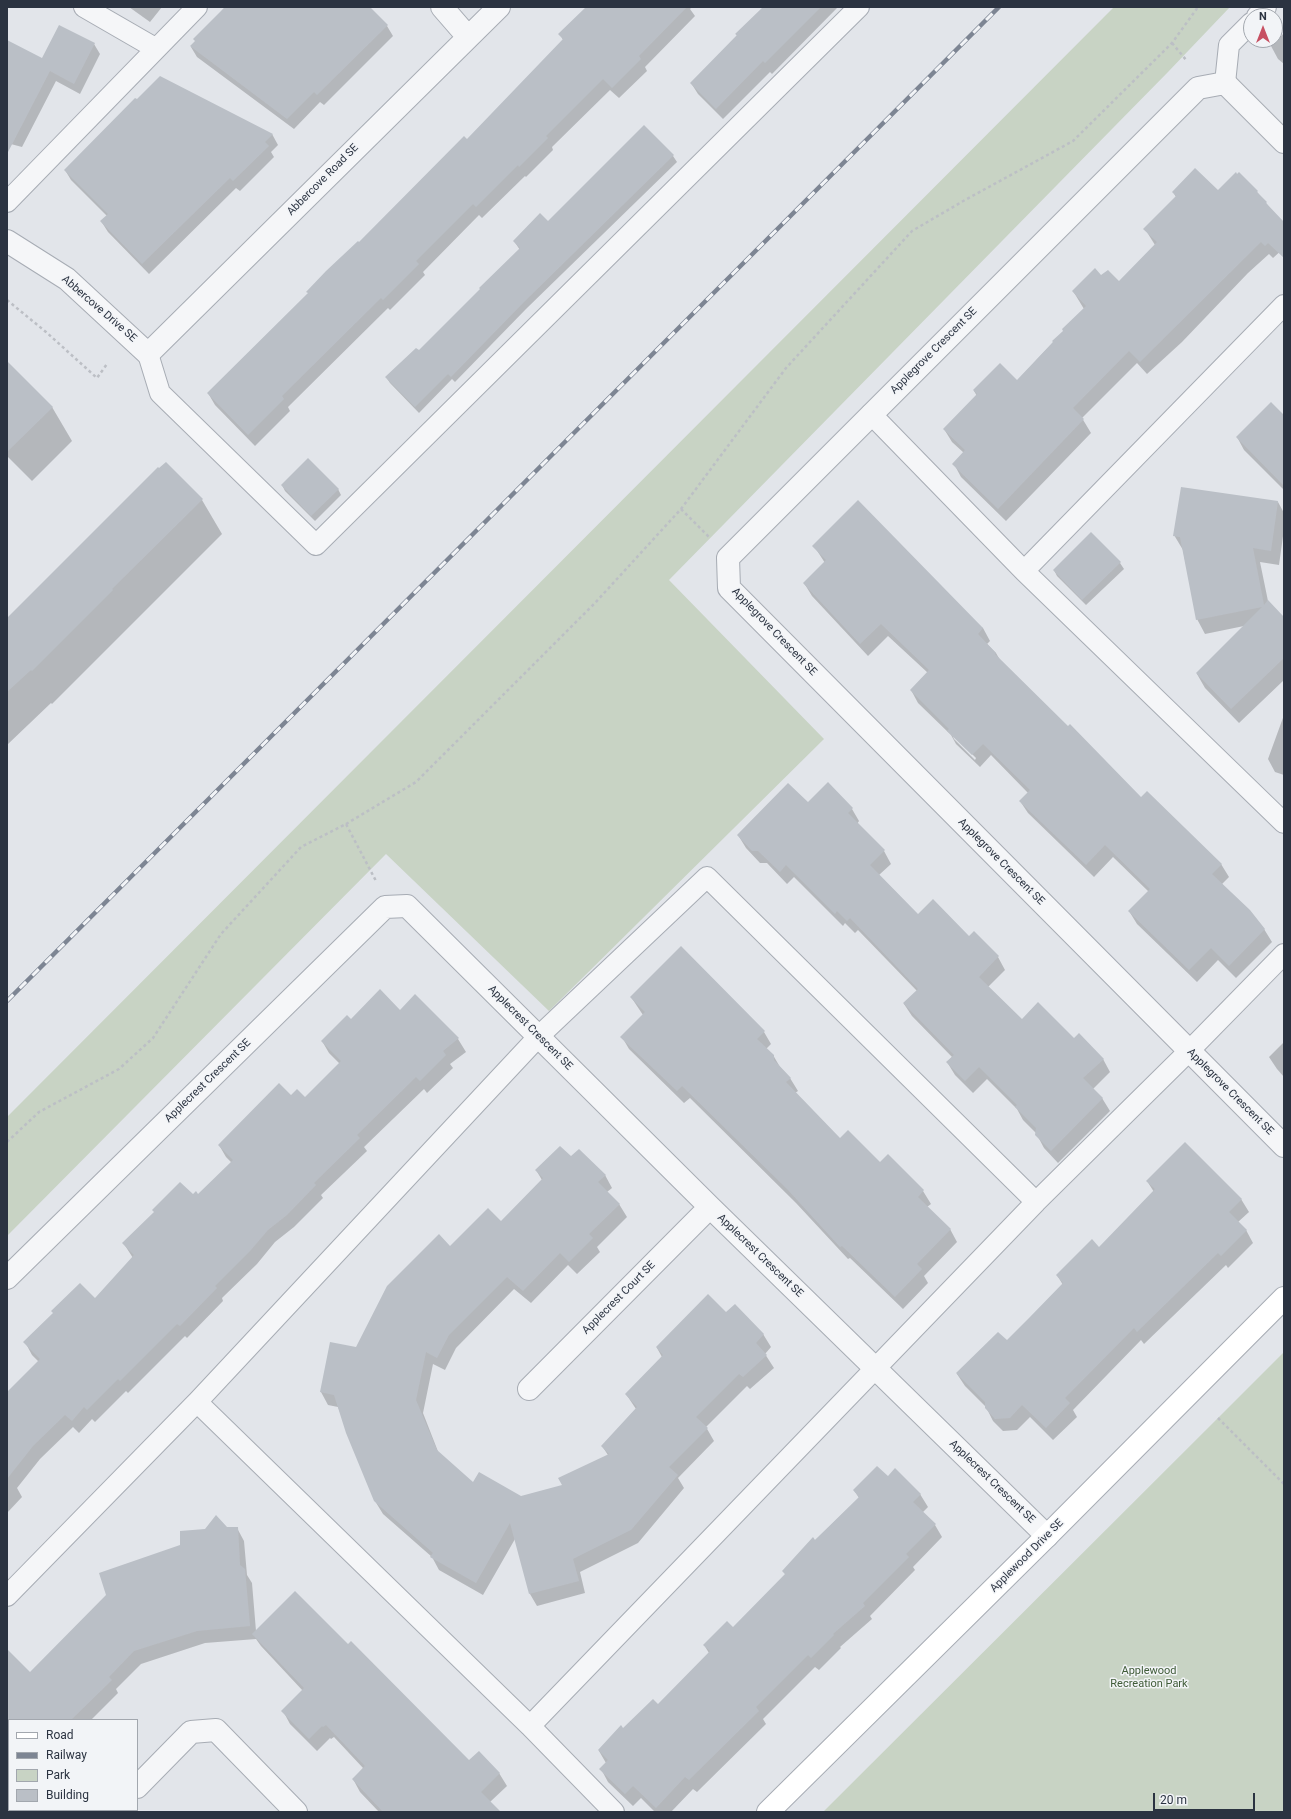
<!DOCTYPE html>
<style>
body{margin:0}
#map{position:relative;width:1291px;height:1819px;overflow:hidden;background:#e2e5ea;font-family:Roboto,sans-serif}
canvas{display:block}
.frame{position:absolute;inset:0;border:8px solid #2b3341;pointer-events:none}
.legend{position:absolute;left:8px;top:1719px;width:130px;height:92px;box-sizing:border-box;background:#f2f4f7;border:1px solid #a2a7ae;margin:0;padding:5px 7px;list-style:none;font-size:12px;color:#2b3341}
.legend li{display:flex;align-items:center;gap:8px;height:20px}
.legend b{width:20px;border:1px solid #a2a7ae}
.north{position:absolute;left:1243px;top:8px;width:40px;height:40px;box-sizing:border-box;background:#f2f4f7;border:1px solid #a2a7ae;border-radius:50%;rotate:0deg;font-size:11px;font-weight:700;line-height:16px;text-align:center;color:#2b3341}
.north::after{content:'';display:block;margin:auto;width:14px;height:18px;background:#c75062;clip-path:polygon(50% 0,100% 100%,50% 72%,0 100%)}
.scale{position:absolute;left:1153px;top:1793px;width:102px;height:18px;box-sizing:border-box;border:2px solid #2b3341;border-top:0;padding-left:5px;font-size:12px;line-height:14px;white-space:nowrap;color:#2b3341;-webkit-text-stroke:3px #f2f4f7;paint-order:stroke}
</style>
<div id="map">
<canvas width="1291" height="1819"></canvas>
<div class="frame"></div>
<ul class="legend">
<li><b style="height:5px;background:#fff"></b>Road</li>
<li><b style="height:5px;background:#7d8593"></b>Railway</li>
<li><b style="height:11px;background:#c8d3c4"></b>Park</li>
<li><b style="height:11px;background:#babfc6"></b>Building</li>
</ul>
<div class="north">N</div>
<div class="scale">20 m</div>
</div>
<script>
const c = document.querySelector('canvas').getContext('2d');
c.lineJoin = 'round';
function fill(path, color) {
  c.fillStyle = color;
  c.fill(path, 'evenodd');
}
function toPath(rows) {
  const path = new Path2D();
  for (const r of rows) {
    path.moveTo(r[0], r[1]);
    for (let i = 2; i < r.length; i += 2) path.lineTo(r[i], r[i + 1]);
  }
  return path;
}
function stroke(path, color, width, dash) {
  c.strokeStyle = color;
  c.lineWidth = width;
  c.lineCap = dash ? 'butt' : 'round';
  c.setLineDash(dash || []);
  c.stroke(path);
}
function write(font, color, halo, rows, align = 'center') {
  c.font = font + ' Roboto,sans-serif';
  c.lineWidth = 3;
  c.setLineDash([]);
  c.textBaseline = 'middle';
  c.strokeStyle = halo;
  c.fillStyle = color;
  for (const [text, x, y, turn = 0] of rows) {
    c.save();
    c.translate(x, y);
    c.rotate((+turn || 0) * Math.PI / 180);
    c.textAlign = isNaN(turn) ? turn : align;
    if (halo) c.strokeText(text, 0, 0);
    c.fillText(text, 0, 0);
    c.restore();
  }
}
const green = toPath([
 [1114,7,1230,7,1168,72,669,580,824,739,549,1011,386,854,7,1236,7,1117],
 [1284,1352,1284,1812,823,1812,1218,1418]
]);
const shadow = toPath([
 [129,7,162,7,150,22],
 [225,7,368,7,387,26,393,36,324,105,320,102,294,129,197,57,191,47],
 [587,7,692,7,690,9,695,16,645,67,647,71,619,98,610,90,552,147,553,150,526,177,525,176,482,218,479,215,423,272,425,275,390,310,388,308,288,407,290,411,255,446,215,405,208,393,359,244,467,140,563,40,560,34],
 [765,7,838,7,772,74,770,72,723,119,698,94,691,83,737,36,736,34],
 [1284,33,1284,64,1278,59,1271,46],
 [94,44,100,54,80,94,56,81,22,147,7,143,7,45,43,59],
 [137,100,272,134,278,145,271,152,274,157,240,191,236,188,149,274,108,232,101,221,107,216,71,180,65,170],
 [644,126,673,156,677,162,526,309,455,382,452,379,419,413,390,383,386,377,419,352,520,250,514,241,548,222],
 [1173,192,1257,192,1284,225,1284,248,1273,258,1269,254,1248,273,1182,342,1147,374,1137,363,1082,418,1091,433,1006,521,961,477,954,464,964,453,952,442,944,429,977,396,974,391,1017,381,1084,309,1073,291,1101,276,1119,283,1155,245,1145,229,1176,197],
 [7,372,52,407,72,441,32,481,7,456],
 [1284,417,1284,490,1244,450,1237,437],
 [166,463,202,500,222,534,52,704,51,703,7,745,7,620],
 [282,485,338,489,341,495,315,521,285,491],
 [1278,502,1284,513,1284,529,1279,565,1260,562,1268,601,1284,618,1284,680,1239,723,1205,688,1197,674,1244,626,1205,634,1197,619,1183,550,1174,535],
 [1091,533,1120,563,1124,569,1086,605,1057,576,1054,570],
 [814,546,983,628,990,641,987,644,996,653,1000,660,1141,799,1221,864,1229,877,1222,884,1264,929,1272,942,1236,978,1218,960,1197,982,1137,924,1129,911,1149,892,1113,857,1094,877,1028,813,1020,801,1028,793,991,755,980,767,956,744,951,735,918,703,911,690,928,673,888,636,868,656,812,596,804,583,825,563],
 [952,734,976,758,975,760,954,739],
 [1284,715,1284,775,1275,772,1268,759],
 [808,804,852,809,859,821,857,824,884,851,891,864,879,875,918,915,969,937,974,932,998,957,1005,970,988,987,1022,1020,1074,1039,1103,1059,1110,1072,1093,1089,1102,1098,1110,1111,1058,1163,1044,1148,1036,1133,1023,1120,1017,1109,987,1079,973,1093,955,1075,947,1062,952,1057,912,1016,904,1004,917,991,858,930,855,933,845,923,843,926,794,877,787,884,767,863,760,863,746,848,738,835],
 [415,996,458,1039,466,1052,450,1064,453,1068,427,1093,424,1089,364,1147,367,1151,321,1195,323,1198,294,1227,275,1242,257,1264,222,1298,223,1301,187,1338,185,1336,128,1393,126,1391,95,1422,92,1419,79,1433,73,1427,40,1459,17,1488,22,1497,7,1513,7,1393,39,1362,32,1355,25,1342,95,1300,133,1258,124,1244,193,1196,198,1195,232,1163,226,1157,219,1145,291,1096,305,1099,340,1064,329,1053,322,1041,351,1020,400,1011],
 [631,997,764,1032,771,1044,766,1049,773,1055,780,1067,790,1078,798,1091,795,1093,840,1139,880,1163,888,1156,923,1191,931,1204,927,1207,950,1229,957,1242,924,1276,928,1283,903,1309,850,1258,848,1259,796,1203,690,1098,684,1103,629,1049,622,1037,643,1015],
 [1284,1042,1284,1077,1277,1069,1269,1057],
 [571,1158,605,1175,612,1188,607,1192,619,1204,627,1217,597,1247,600,1252,577,1274,568,1265,531,1303,514,1289,456,1348,445,1370,433,1364,423,1413,439,1454,473,1484,521,1497,563,1486,608,1455,602,1446,636,1409,626,1394,662,1357,657,1348,726,1314,763,1334,771,1347,765,1354,774,1368,750,1389,747,1386,706,1427,714,1441,678,1478,684,1488,638,1543,580,1572,585,1593,537,1606,530,1594,515,1539,483,1595,439,1570,432,1557,383,1514,375,1501,338,1407,328,1405,321,1392,356,1348,450,1247,501,1222,542,1180,536,1170],
 [1147,1181,1241,1199,1249,1212,1238,1222,1246,1230,1253,1243,1228,1268,1226,1265,1144,1344,1141,1340,1073,1410,1077,1417,1053,1440,1030,1417,1017,1430,1003,1431,993,1421,986,1407,965,1386,957,1374,1007,1342,1063,1285,1057,1275,1099,1248,1154,1192],
 [888,1478,920,1494,928,1507,922,1513,935,1525,942,1537,913,1567,915,1570,870,1616,872,1619,840,1647,841,1648,819,1670,815,1667,763,1719,766,1724,697,1792,693,1789,671,1812,655,1812,641,1798,633,1806,608,1782,601,1769,606,1763,599,1751,623,1729,658,1705,709,1653,704,1645,733,1629,786,1575,783,1571,859,1498,854,1490],
 [227,1528,237,1528,244,1541,247,1575,252,1583,256,1631,469,1761,499,1773,507,1786,490,1802,500,1812,379,1812,360,1792,353,1779,363,1768,334,1737,331,1739,330,1738,317,1751,290,1724,283,1711,303,1691,261,1646,256,1639,205,1643,141,1664,116,1689,118,1693,91,1720,9,1720,9,1792,7,1795,7,1672,30,1673,181,1546]
]);
const building = toPath([
 [225,7,370,7,388,25,317,95,314,92,287,119,190,46,195,41,193,39],
 [586,7,687,7,639,56,641,59,612,88,603,79,546,136,548,138,519,167,518,165,476,207,473,204,416,261,419,264,383,300,381,298,282,396,284,399,248,435,207,393,308,293,306,292,326,271,358,241,359,242,464,136,467,139,563,39,558,34],
 [763,7,821,7,765,63,763,61,716,109,690,83,737,35,735,34],
 [59,25,95,43,74,84,50,71,7,154,7,40,42,58],
 [160,76,273,134,265,142,269,146,233,181,230,178,142,264,100,221,108,214,64,170,135,98,137,99],
 [644,125,674,155,523,303,451,377,448,374,415,407,385,377,416,348,419,350,480,289,479,288,520,248,513,241,540,213,548,221],
 [1195,168,1218,190,1236,172,1237,174,1239,172,1258,191,1257,192,1267,202,1266,203,1284,222,1284,258,1268,243,1265,246,1261,242,1140,362,1129,351,1073,408,1084,419,998,509,952,464,965,450,943,429,977,394,973,390,1000,363,1017,380,1053,342,1052,341,1063,331,1062,329,1086,306,1072,291,1095,268,1101,275,1108,270,1119,281,1157,242,1143,229,1176,196,1172,192],
 [7,361,53,407,7,452],
 [1271,402,1284,415,1284,486,1236,437],
 [308,458,339,489,311,516,281,485],
 [166,462,203,499,112,589,113,590,32,671,31,670,7,692,7,618,158,467,159,468],
 [1181,487,1278,501,1271,551,1253,548,1264,605,1268,600,1284,617,1284,658,1231,709,1196,673,1262,607,1196,620,1180,537,1173,536],
 [858,500,983,628,978,634,996,653,995,654,1068,726,1070,724,1141,797,1147,791,1222,864,1212,874,1250,910,1265,929,1229,966,1211,948,1189,970,1128,911,1150,889,1105,845,1086,865,1019,801,1030,790,983,744,972,755,947,731,949,729,910,690,929,670,881,624,860,644,803,583,826,560,812,546],
 [1091,532,1121,562,1082,600,1053,570],
 [828,782,853,808,848,813,885,850,870,865,918,914,933,899,969,936,974,931,999,956,979,977,1022,1019,1038,1002,1074,1038,1079,1033,1104,1059,1083,1078,1103,1098,1051,1151,1035,1135,1036,1128,1015,1107,1017,1105,979,1067,965,1081,946,1062,954,1055,903,1003,918,989,850,918,847,921,837,911,835,914,786,865,780,872,758,851,752,851,737,835,788,783,808,802],
 [681,946,765,1031,757,1039,774,1055,774,1060,791,1078,786,1082,840,1138,848,1130,880,1162,888,1154,924,1190,918,1197,951,1229,917,1264,922,1269,895,1297,842,1246,840,1247,788,1190,682,1086,677,1091,620,1037,645,1012,630,997],
 [380,989,400,1010,415,994,459,1038,443,1051,446,1055,420,1081,416,1077,357,1135,360,1138,314,1183,316,1185,287,1215,268,1230,250,1251,215,1286,217,1288,180,1326,177,1324,120,1381,118,1379,87,1410,84,1407,72,1421,65,1415,33,1446,7,1479,7,1392,40,1359,23,1342,53,1313,51,1311,80,1283,95,1298,134,1255,122,1243,154,1212,152,1210,180,1182,193,1194,196,1191,198,1194,233,1160,218,1145,279,1083,291,1095,297,1089,305,1097,341,1061,321,1041,347,1015,351,1019],
 [1185,1142,1242,1199,1229,1212,1247,1230,1221,1256,1218,1253,1137,1332,1134,1328,1065,1398,1070,1403,1046,1428,1022,1405,1010,1418,995,1419,985,1408,985,1402,956,1373,998,1332,1007,1340,1029,1318,1063,1283,1056,1275,1092,1239,1099,1247,1155,1189,1146,1181],
 [560,1146,571,1156,579,1149,606,1175,598,1182,620,1204,589,1234,593,1238,569,1262,560,1253,523,1291,507,1277,449,1335,437,1358,426,1352,416,1400,437,1450,473,1482,479,1472,521,1496,562,1485,558,1478,609,1454,601,1446,637,1407,625,1394,663,1355,656,1347,708,1294,726,1312,735,1304,764,1334,756,1343,767,1355,743,1377,739,1374,696,1417,708,1428,669,1467,678,1475,631,1530,573,1559,579,1581,529,1594,510,1523,476,1583,430,1557,433,1553,374,1501,346,1433,334,1395,320,1392,330,1342,356,1347,387,1286,439,1234,450,1246,488,1208,501,1221,543,1178,535,1170],
 [877,1466,888,1476,895,1468,921,1494,913,1502,936,1524,906,1554,909,1557,863,1603,865,1606,833,1634,834,1635,811,1658,808,1655,756,1707,759,1711,689,1780,685,1777,656,1808,633,1786,625,1794,599,1769,608,1760,598,1750,621,1725,623,1728,653,1699,658,1704,710,1651,703,1645,727,1621,733,1627,785,1574,782,1571,813,1537,815,1540,859,1497,853,1490],
 [216,1515,227,1527,238,1527,240,1565,245,1569,250,1626,197,1631,134,1651,109,1677,112,1680,71,1720,7,1720,7,1649,30,1672,106,1595,99,1573,180,1545,180,1531,205,1529],
 [295,1591,348,1644,351,1641,469,1760,479,1751,500,1773,481,1792,501,1812,383,1812,352,1779,365,1766,326,1725,323,1727,322,1726,309,1739,281,1711,304,1688,252,1634]
]);
const path = toPath([
 [1172,43,1187,61],
 [7,300,46,332,97,378,107,364],
 [681,509,709,537],
 [346,824,416,782,595,603,681,509,786,368,912,231,965,200,1073,141,1172,43,1198,7],
 [7,1142,39,1112,119,1069,153,1038,221,934,301,847,346,824,376,881],
 [1218,1418,1284,1484]
]);
const lane = toPath([
 [84,7,155,48],
 [1257,16,1266,7],
 [1225,83,1229,45,1251,23],
 [7,202,197,7],
 [148,354,160,393,316,545,859,7],
 [871,414,1024,571,1284,823],
 [1024,571,1284,305],
 [197,1402,530,1726,614,1812],
 [7,1596,197,1402,539,1036,707,877,1036,1202],
 [530,1726,1036,1202,1189,1051,1284,954]
]);
const street = toPath([
 [442,7,468,37],
 [1284,142,1225,83,1198,88,728,558,729,588,1284,1146],
 [7,241,67,279,148,354,499,7],
 [7,1278,385,907,407,906,710,1207,1047,1536],
 [529,1389,710,1207],
 [137,1787,191,1732,216,1730,296,1812],
 [113,1812,115,1810]
]);
const secondary = toPath([
 [768,1812,1047,1536,1284,1298]
]);
const rail = toPath([
 [7,1001,999,7]
]);
const streetNames = [
 ["Abbercove Road SE",323,180,-45],
 ["Abbercove Drive SE",99,309,41],
 ["Applegrove Crescent SE",934,351,-45],
 ["Applegrove Crescent SE",774,632,46],
 ["Applegrove Crescent SE",1001,862,45],
 ["Applecrest Crescent SE",530,1028,45],
 ["Applecrest Crescent SE",208,1081,-44],
 ["Applegrove Crescent SE",1230,1092,45],
 ["Applecrest Crescent SE",760,1256,44],
 ["Applecrest Court SE",619,1298,-45],
 ["Applecrest Crescent SE",992,1482,44],
 ["Applewood Drive SE",1027,1556,-45]
];
const parkNames = [
 ["Applewood",1149,1671],
 ["Recreation Park",1149,1684]
];
fill(green, '#c8d3c4');
fill(shadow, '#0003');
fill(building, '#babfc6');
stroke(lane, '#a7acb4', 22);
stroke(street, '#a7acb4', 24);
stroke(secondary, '#a7acb4', 24);
stroke(path, '#bcbfc5', 2.5, [3, 3]);
stroke(lane, '#f5f6f8', 20);
stroke(street, '#f5f6f8', 22);
stroke(secondary, '#fff', 22);
stroke(rail, '#7d8593', 4.5);
stroke(rail, '#f2f4f7', 3, [9]);
write('11px', '#2b3341', '#f2f4f7', streetNames);
write('11px', '#405c39', '#f2f4f7', parkNames);
</script>
